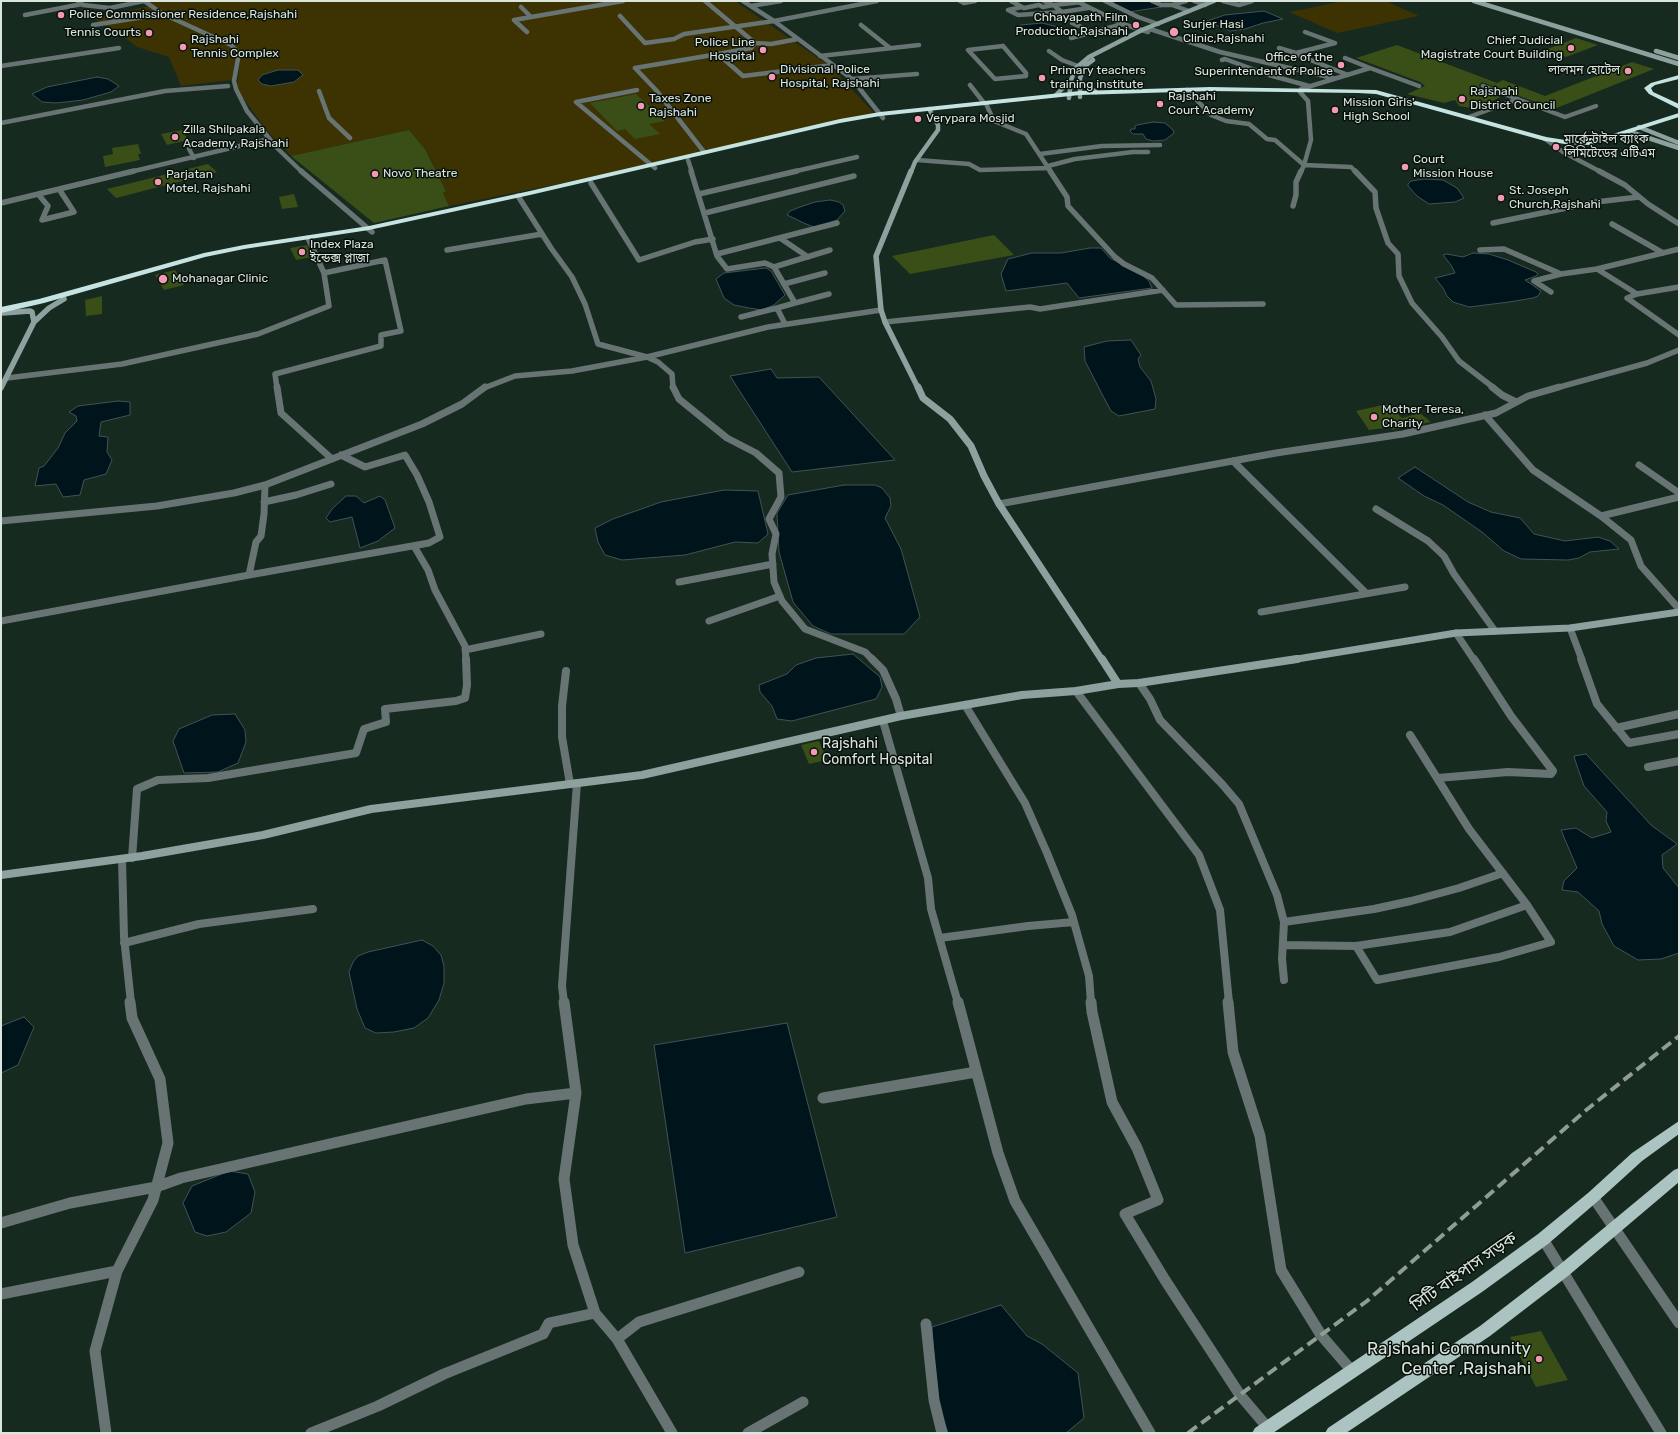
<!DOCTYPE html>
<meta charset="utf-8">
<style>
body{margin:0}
#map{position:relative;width:1680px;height:1434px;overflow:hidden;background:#172a1f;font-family:Rubik,sans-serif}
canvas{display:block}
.frame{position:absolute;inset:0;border:2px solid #d9e5dd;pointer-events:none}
</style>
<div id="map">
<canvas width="1680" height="1434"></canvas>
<div class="frame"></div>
</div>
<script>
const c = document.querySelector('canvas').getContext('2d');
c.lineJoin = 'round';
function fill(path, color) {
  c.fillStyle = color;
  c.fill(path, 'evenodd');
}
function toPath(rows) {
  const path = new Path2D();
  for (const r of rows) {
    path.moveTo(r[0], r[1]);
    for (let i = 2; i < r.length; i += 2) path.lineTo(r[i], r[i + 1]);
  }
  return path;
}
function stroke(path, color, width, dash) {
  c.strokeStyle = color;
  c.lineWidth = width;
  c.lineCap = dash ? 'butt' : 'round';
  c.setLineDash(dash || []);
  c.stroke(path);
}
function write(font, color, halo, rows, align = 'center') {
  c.font = font + ' Rubik,"Noto Sans Bengali",sans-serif';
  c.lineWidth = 3;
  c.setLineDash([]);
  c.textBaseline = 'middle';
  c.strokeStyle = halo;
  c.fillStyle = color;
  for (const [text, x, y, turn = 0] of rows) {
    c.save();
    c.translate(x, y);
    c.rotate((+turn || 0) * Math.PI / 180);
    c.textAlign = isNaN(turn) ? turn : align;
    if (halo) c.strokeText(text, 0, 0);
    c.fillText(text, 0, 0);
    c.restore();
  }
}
const green = toPath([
 [146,1,735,1,830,66,874,113,568,182,449,206,443,193,446,191,425,149,409,130,291,156,268,132,243,98,237,86,241,52,234,45,165,14],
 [1343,1,1386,1,1419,16,1337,33,1289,12],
 [149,6,229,46,237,53,233,80,181,86,169,57,137,47,127,39,93,18]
]);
const water = toPath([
 [1117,1,1150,1,1161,7,1129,12,1110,3,1117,1],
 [1264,11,1283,19,1263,23,1245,29,1230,31,1207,21,1225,15,1264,11],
 [1042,23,1058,27,1061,30,1060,32,1048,35,1033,35,1022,34,1016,29,1021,25,1042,23],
 [278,70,298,70,303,75,294,82,271,86,262,84,258,80,262,75,278,70],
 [97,77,108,79,119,86,111,92,83,100,56,103,42,102,32,94,47,87,97,77],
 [1153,122,1165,123,1173,130,1174,133,1165,140,1153,141,1146,139,1143,134,1133,134,1130,131,1131,129,1135,129,1135,126,1137,125,1153,122],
 [1424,179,1443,180,1457,188,1464,198,1455,202,1429,204,1417,196,1408,186,1408,184,1411,181,1424,179],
 [830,200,839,202,843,205,845,211,837,220,822,226,814,227,806,224,787,215,790,211,800,207,815,202,830,200],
 [1090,248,1101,248,1110,258,1141,274,1149,281,1152,288,1079,298,1067,283,1006,291,1001,274,1008,259,1032,253,1061,253,1090,248],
 [1473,253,1489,254,1508,260,1536,272,1538,274,1536,276,1525,280,1541,291,1538,296,1533,298,1509,302,1469,307,1453,302,1447,296,1443,288,1435,278,1455,273,1451,265,1443,255,1447,254,1463,257,1473,253],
 [766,268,771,271,785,295,774,305,762,310,749,308,734,305,724,298,716,279,724,273,766,268],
 [1131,340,1141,355,1138,359,1140,367,1151,381,1156,399,1155,409,1119,416,1111,411,1102,394,1085,361,1084,347,1107,341,1131,340],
 [771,369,777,378,819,377,895,460,792,472,730,376,771,369],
 [118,401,130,402,130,415,101,422,99,436,108,437,107,452,112,460,106,474,84,480,80,495,63,497,56,484,35,486,39,468,44,466,58,448,65,433,77,421,76,416,69,412,78,406,118,401],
 [1415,467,1468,502,1491,512,1520,518,1534,534,1565,541,1598,537,1610,541,1619,549,1590,552,1579,558,1568,560,1521,559,1504,551,1482,532,1443,505,1424,496,1398,478,1415,467],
 [844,485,875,485,882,488,890,498,891,506,885,518,901,549,920,617,904,634,831,634,813,626,793,602,779,552,777,513,788,495,844,485],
 [724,490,758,491,768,534,758,543,735,542,685,555,622,560,605,555,598,542,595,528,613,519,661,502,724,490],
 [346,496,356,496,364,503,380,496,385,500,395,528,378,541,360,548,352,517,330,522,326,518,332,509,346,496],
 [853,654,880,677,882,687,876,699,792,721,777,719,772,706,760,692,759,685,787,674,796,665,816,658,853,654],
 [235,714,245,730,246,742,238,763,218,772,184,773,173,741,179,729,212,715,235,714],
 [1586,754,1651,825,1677,844,1662,855,1663,868,1679,888,1679,953,1661,959,1638,960,1614,946,1602,924,1599,911,1578,892,1562,890,1564,881,1577,868,1561,830,1576,828,1592,838,1611,832,1606,821,1607,812,1584,786,1575,760,1574,756,1586,754],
 [422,940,433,946,441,955,444,966,444,983,439,1000,428,1018,414,1028,394,1032,376,1033,365,1028,357,1009,349,972,353,962,358,956,368,952,422,940],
 [24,1017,34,1027,18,1065,1,1073,1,1026,24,1017],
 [787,1023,837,1217,685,1253,654,1045,787,1023],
 [229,1171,248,1174,255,1192,251,1213,226,1232,207,1236,195,1232,183,1203,192,1186,229,1171],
 [1001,1305,1027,1336,1042,1344,1078,1373,1084,1418,1066,1433,948,1433,937,1401,932,1327,1001,1305]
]);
const building = toPath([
 [1576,38,1598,45,1566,57,1545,50],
 [1397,45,1497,83,1503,80,1545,96,1632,62,1654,69,1554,109,1482,82,1479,85,1480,89,1501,97,1485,104,1472,101,1471,108,1459,106,1455,100,1444,103,1407,94,1425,86,1420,82,1356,58],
 [636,94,665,121,649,124,660,134,635,139,625,129,617,131,590,103],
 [182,130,188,140,167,145,161,134],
 [409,130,425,149,446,191,443,193,449,206,374,223,291,156],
 [138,144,141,154,138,154,140,160,105,167,103,156,113,154,112,148],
 [208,164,217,172,116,198,107,189],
 [294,194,298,207,282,209,279,197],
 [994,235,1014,255,910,274,892,256],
 [307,245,312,257,296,260,290,248],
 [175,270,184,285,164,290,155,275],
 [102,296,102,314,86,316,85,300],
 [1387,404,1402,418,1420,413,1431,422,1392,430,1391,427,1369,430,1356,411],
 [819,741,827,760,809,764,801,745],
 [1541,1331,1568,1380,1536,1387,1510,1337]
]);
const streetFar4 = toPath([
 [78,1,83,5,110,8,144,1,163,14,231,45,239,53,234,81,236,89,247,111,277,148,302,172],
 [705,1,755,43,771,44,798,39],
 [743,1,774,21,852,79,883,118],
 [960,1,964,3,975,1],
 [1011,1,1022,7],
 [1076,1,1123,24,1148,32],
 [1105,1,1138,17,1158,24],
 [1152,1,1161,5,1172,5],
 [1186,1,1172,5,1189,11],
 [1194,1,1205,5],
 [1223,1,1239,5,1252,1],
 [1082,2,1053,5,1062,12,1088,8],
 [751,6,781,1],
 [521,7,531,17],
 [1022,7,1008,10,1018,15,1062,12],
 [1024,8,1039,5,1043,7,1053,5,1044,1],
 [25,15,82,4],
 [620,16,645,43,674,39,684,34,774,21,877,1],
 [1072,23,1093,32],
 [93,25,163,14],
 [861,25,890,48],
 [1147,28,1220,52,1333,78],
 [527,32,514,20,623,1],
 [1071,38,1123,24],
 [755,43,751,48,718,54,743,76,833,65],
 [1003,46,1026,73,1026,76,995,79,968,50,1003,46],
 [1279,48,1296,53,1335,43,1305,32],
 [1049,51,1062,60,1078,66],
 [1293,53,1348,75],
 [820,56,919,45],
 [1345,58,1370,68],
 [1222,60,1225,59,1269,75,1309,86],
 [1,66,119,48],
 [852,79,917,74],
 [970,85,984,103],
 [1483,86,1565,117,1596,106],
 [637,90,576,102,655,168],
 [1187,90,1211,115,1226,121,1249,124,1267,139,1275,140,1304,165,1301,172],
 [319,91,329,118,350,138],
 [987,106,994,121,1026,134,1051,172],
 [1469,117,1518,99],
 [1,123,165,91,228,86],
 [1545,139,1563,152,1601,172],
 [189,149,194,158],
 [704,152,656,90,635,68,718,54],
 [1040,154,1102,146,1160,145],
 [688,160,692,172],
 [917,160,969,164,980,170,1049,168],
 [1048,166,1075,159,1133,152,1148,152],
 [130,172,269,139],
 [792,172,857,157],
 [1356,172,1351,167,1304,165,1311,140,1308,101,1300,92,1301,89,1370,68,1419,86]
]);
const streetFar3 = toPath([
 [301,171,372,232],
 [691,171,717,256,727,269,765,263,774,267,795,303,777,308,785,324],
 [1050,171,1067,197,1068,206,1115,257,1124,264,1152,278,1176,305,1263,304],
 [1355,171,1375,192,1376,208,1388,243,1398,254,1399,276,1412,303,1442,337,1459,361,1494,388],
 [1599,171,1625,185,1648,204,1679,224],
 [591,183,639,260,695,242,713,239],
 [38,194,48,206,42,220,74,212,59,189],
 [699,194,797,171],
 [518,196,551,248,572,277,585,304,598,344,647,357,658,362,672,374,673,388],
 [1,203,134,171],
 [1293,206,1296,195,1296,182,1301,171],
 [705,213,854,176],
 [1493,223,1596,202,1639,197],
 [1612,224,1663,253],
 [780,238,808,257],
 [447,250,542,234],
 [1480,250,1504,249,1561,274],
 [717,254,837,223],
 [774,267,830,250],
 [784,284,825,273],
 [1679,287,1637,294,1627,298,1679,335],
 [1551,292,1534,281,1561,274,1597,269],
 [1637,294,1597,269,1679,249],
 [795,303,829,294],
 [741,317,777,308],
 [885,322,1030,307,1040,309,1163,290],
 [7,378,122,364,258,334,329,306,324,273],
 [277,388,275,374,381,346,381,335,401,331,385,260,324,273,308,238],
 [484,388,515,376,572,371,647,357,768,327,881,310],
 [1556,388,1647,363,1679,350]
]);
const streetFar2 = toPath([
 [277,387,281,413,332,459],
 [673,387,679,399,727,438,756,453,779,473,781,497,769,519,776,534,772,554,774,582,782,601,805,629,865,652,873,660],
 [1492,387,1502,395,1516,402],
 [1485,415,1533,470,1601,516,1631,540,1641,566,1679,609],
 [1233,461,1366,593],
 [1639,465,1679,493],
 [264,502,296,495,331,484],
 [999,504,1276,453,1403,434,1496,413,1528,396,1559,387],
 [1376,509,1428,541,1444,556,1454,574,1495,631],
 [1601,516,1679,497],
 [1,521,157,506,234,493,265,485,422,424,462,404,485,387],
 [414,546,428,570,435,590,465,646,466,660],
 [249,575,429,543,440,537,429,502,417,475,405,455,365,467,341,455],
 [679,582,773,564],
 [1261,612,1405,587],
 [1,621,249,575,256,542,261,536,264,514,265,485],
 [709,621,780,596],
 [1570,628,1582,660],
 [1456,633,1474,660],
 [465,650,541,634]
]);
const streetFar1 = toPath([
 [872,659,883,670,896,699,901,716],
 [1581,659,1597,704,1629,743,1679,734],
 [566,671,562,706,562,737,570,784],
 [1139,683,1150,699,1160,720,1222,784,1239,804,1277,895,1284,922,1282,959,1284,980],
 [1076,691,1199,855,1220,910,1229,1003],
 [965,705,1025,803,1047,853,1072,915,1089,976,1091,1003],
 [883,721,928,878,931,909,958,1003],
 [1616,728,1679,714],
 [1648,767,1679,761],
 [1438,778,1508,772,1551,774,1553,771,1511,716,1474,659],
 [132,858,137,789,158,780,208,778,356,753,364,729,386,722,385,709,456,701,465,698,467,685,466,659],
 [122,859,124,937,131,1003],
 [1284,922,1374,909,1411,901,1459,888,1503,873],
 [940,938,1028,926,1074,922],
 [124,943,199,924,313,909],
 [1284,945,1356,946,1450,932,1527,905,1469,829,1410,735],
 [1356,946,1377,980,1499,957,1551,942,1527,905],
 [564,1003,562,986,577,783]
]);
const street = toPath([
 [564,1002,576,1093,564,1179,573,1245,595,1313,617,1339,672,1433],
 [958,1002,998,1153,1015,1201,1150,1433],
 [1091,1002,1092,1012,1112,1102,1137,1148,1158,1200,1125,1214,1165,1280,1240,1395,1268,1428],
 [1228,1002,1233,1052,1260,1136,1281,1270,1321,1335,1352,1371],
 [823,1098,976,1072],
 [1593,1197,1679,1323],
 [1,1223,70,1203,156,1187,181,1178,526,1099,576,1093],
 [1543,1239,1661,1433],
 [1,1294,117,1271],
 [926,1324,934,1400,942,1433],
 [617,1339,639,1322,799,1272],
 [106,1433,95,1351,117,1271,153,1200,168,1143,160,1079,132,1018,130,1002],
 [311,1433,378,1406,444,1374,543,1334,549,1323,595,1313],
 [748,1433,803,1402]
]);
const secondaryFar3 = toPath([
 [1474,1,1679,64],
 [1656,51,1679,58],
 [1080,82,1096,92],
 [1056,95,1071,80],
 [1080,97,1080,78,1085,66,1093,60],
 [1069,98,1071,80,1076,68,1089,57,1142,30,1214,1],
 [1639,127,1679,143],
 [1630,132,1679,148],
 [911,172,915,162,938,130,938,125,929,109]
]);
const secondaryFar2 = toPath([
 [911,171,876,256,881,310,885,322,918,388],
 [3,313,30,311,32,312,34,322],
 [1,388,34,322,49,308,64,299]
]);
const secondaryFar1 = toPath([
 [918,387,923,398,950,419,971,446,984,476,999,504,1102,660],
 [1291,660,1456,633,1570,628,1679,612]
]);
const secondary = toPath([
 [1102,659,1118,684],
 [1,875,142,856,263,835,371,809,642,775,901,716,1022,695,1076,691,1118,684,1139,683,1297,659]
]);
const primary = toPath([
 [1679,1121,1679,1134,1642,1161,1598,1201,1548,1244,1482,1292,1273,1433,1252,1433,1255,1428,1472,1282,1538,1234,1588,1193,1632,1153,1679,1121],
 [1679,1168,1679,1182,1568,1276,1490,1336,1346,1433,1325,1433,1328,1428,1480,1326,1558,1266,1674,1170,1679,1168]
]);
const highway = toPath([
 [1679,75,1679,79,1655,85,1651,88,1653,92,1679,104,1679,109,1649,94,1644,88,1651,83,1679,75],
 [1210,87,1376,90,1546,137,1565,140,1591,141,1679,113,1679,117,1591,145,1565,144,1545,141,1376,94,1358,93,1210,91,1080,95,880,116,840,123,530,195,369,230,244,249,205,257,44,303,1,313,1,307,39,299,204,253,244,245,369,226,530,191,840,119,880,112,1080,91,1210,87]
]);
const rail = toPath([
 [1188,1433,1367,1301,1585,1111,1679,1036]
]);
const markers = [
 [61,15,4,"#f19ab3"],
 [1136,25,4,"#f19ab3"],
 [1174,32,5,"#f19ab3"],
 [149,33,4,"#f19ab3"],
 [183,47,4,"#f19ab3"],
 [1571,48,4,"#f19ab3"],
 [763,50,4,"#f19ab3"],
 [1341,65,4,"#f19ab3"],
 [1628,71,4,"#f19ab3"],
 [772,77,4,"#f19ab3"],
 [1042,78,4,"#f19ab3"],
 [1462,99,4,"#f19ab3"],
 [1160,104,4,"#f19ab3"],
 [641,106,4,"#f19ab3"],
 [1335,110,4,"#f19ab3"],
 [918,119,4,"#f19ab3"],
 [175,137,4,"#f19ab3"],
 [1556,147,4,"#f19ab3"],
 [1405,167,4,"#f19ab3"],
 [375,174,4,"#f19ab3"],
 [158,182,4,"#f19ab3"],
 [1501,198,4,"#f19ab3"],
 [302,252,4,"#f19ab3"],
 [163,279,5,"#f19ab3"],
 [1374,417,4,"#f19ab3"],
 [814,752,4,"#f19ab3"],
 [1539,1359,4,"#f19ab3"]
];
const farPoinames = [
 ["Police Commissioner Residence,Rajshahi",69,15],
 ["Chhayapath Film",1128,18,"right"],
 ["Production,Rajshahi",1128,32,"right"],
 ["Surjer Hasi",1183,25],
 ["Clinic,Rajshahi",1183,39],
 ["Tennis Courts",141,33,"right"],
 ["Rajshahi",191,40],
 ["Tennis Complex",191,54],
 ["Chief Judicial",1563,41,"right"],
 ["Magistrate Court Building",1563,55,"right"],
 ["Police Line",755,43,"right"],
 ["Hospital",755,57,"right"],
 ["Office of the",1333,58,"right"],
 ["Superintendent of Police",1333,72,"right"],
 ["Divisional Police",780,70],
 ["Hospital, Rajshahi",780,84],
 ["Primary teachers",1050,71],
 ["training institute",1050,85],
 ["লালমন হোটেল",1620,71,"right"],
 ["Rajshahi",1470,92],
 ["District Council",1470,106],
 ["Rajshahi",1168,97],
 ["Court Academy",1168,111],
 ["Taxes Zone",649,99],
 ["Rajshahi",649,113],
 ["Mission Girls'",1343,103],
 ["High School",1343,117],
 ["Verypara Mosjid",926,119],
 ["Zilla Shilpakala",183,130],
 ["Academy, Rajshahi",183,144],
 ["মার্কেন্টাইল ব্যাংক",1564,140],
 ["লিমিটেডের এটিএম",1564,154],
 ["Court",1413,160],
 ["Mission House",1413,174],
 ["Novo Theatre",383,174],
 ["Parjatan",166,175],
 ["Motel, Rajshahi",166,189],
 ["St. Joseph",1509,191],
 ["Church,Rajshahi",1509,205],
 ["Index Plaza",310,245],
 ["ইন্ডেক্স প্লাজা",310,259],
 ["Mohanagar Clinic",172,279],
 ["Mother Teresa,",1382,410],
 ["Charity",1382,424]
];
const poiNames = [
 ["Rajshahi",822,744],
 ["Comfort Hospital",822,760]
];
const nearStreetnames = [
 ["সিটি বাইপাস সড়ক",1464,1272,-35]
];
const nearPoinames = [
 ["Rajshahi Community",1531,1349],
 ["Center ,Rajshahi",1531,1369]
];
fill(green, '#3c3202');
fill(water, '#00141b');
stroke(water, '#415355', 1);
fill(building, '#3a4e18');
stroke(streetFar4, '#687473', 4.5);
stroke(streetFar3, '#687473', 5.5);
stroke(streetFar2, '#687473', 7);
stroke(streetFar1, '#687473', 8);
stroke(street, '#687473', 11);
stroke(secondaryFar3, '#8da19f', 4.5);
stroke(secondaryFar2, '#8da19f', 5.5);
stroke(secondaryFar1, '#8da19f', 7);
stroke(secondary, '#8da19f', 8);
fill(primary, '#abc4c2');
fill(highway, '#c5e4e1');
stroke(rail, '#8f9d94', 4, [11, 5.5]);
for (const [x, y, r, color] of markers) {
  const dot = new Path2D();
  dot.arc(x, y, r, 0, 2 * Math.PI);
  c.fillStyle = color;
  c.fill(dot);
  stroke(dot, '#08100b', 1.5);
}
write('12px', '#d9e5dd', '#08100b', farPoinames, 'left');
write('14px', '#d9e5dd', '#08100b', poiNames, 'left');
write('17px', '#d9e5dd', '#08100b', nearStreetnames);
write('17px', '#d9e5dd', '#08100b', nearPoinames, 'right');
</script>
